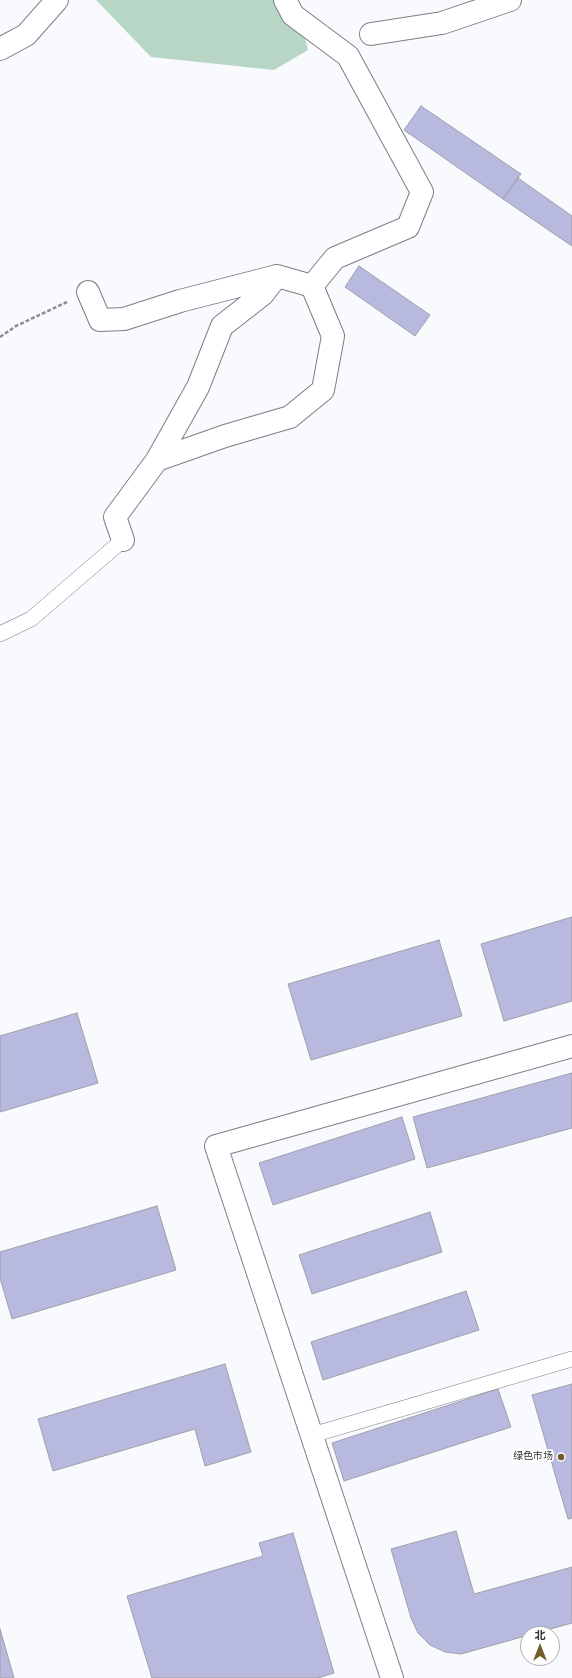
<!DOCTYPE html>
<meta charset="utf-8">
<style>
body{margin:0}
#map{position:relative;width:572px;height:1678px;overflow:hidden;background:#f9fafe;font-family:"Titillium Web","Noto Sans SC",sans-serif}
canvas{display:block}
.north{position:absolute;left:520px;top:1626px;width:40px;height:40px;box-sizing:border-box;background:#fff;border:1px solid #adadae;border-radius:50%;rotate:0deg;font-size:11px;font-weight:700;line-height:16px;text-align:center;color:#313235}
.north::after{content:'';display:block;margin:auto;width:14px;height:18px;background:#725c2c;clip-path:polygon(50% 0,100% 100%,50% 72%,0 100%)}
</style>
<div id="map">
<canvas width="572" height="1678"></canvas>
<div class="north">北</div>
</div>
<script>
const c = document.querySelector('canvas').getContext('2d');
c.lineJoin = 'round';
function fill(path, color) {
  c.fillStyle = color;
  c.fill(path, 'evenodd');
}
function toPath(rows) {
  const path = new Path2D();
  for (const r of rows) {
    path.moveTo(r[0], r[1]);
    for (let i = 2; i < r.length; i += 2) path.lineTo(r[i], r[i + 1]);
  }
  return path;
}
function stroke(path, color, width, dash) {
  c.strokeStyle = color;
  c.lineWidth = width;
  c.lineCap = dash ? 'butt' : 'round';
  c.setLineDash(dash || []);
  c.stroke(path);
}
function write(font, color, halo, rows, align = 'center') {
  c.font = font + ' "Titillium Web","Noto Sans SC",sans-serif';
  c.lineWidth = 3.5;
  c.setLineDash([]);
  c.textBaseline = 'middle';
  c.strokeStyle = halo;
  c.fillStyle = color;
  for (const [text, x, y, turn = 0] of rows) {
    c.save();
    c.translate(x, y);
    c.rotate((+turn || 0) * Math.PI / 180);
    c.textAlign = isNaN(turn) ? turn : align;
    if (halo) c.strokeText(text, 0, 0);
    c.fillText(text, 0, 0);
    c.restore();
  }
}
const green = toPath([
 [96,0,295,0,308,50,274,70,151,57]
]);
const building = toPath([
 [421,106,521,174,503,199,404,130,421,106],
 [518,178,572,216,572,246,503,199,518,178],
 [359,266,430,315,415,336,345,287,359,266],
 [572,917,572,1001,504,1021,481,944,572,917],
 [439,940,462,1016,311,1060,288,984,439,940],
 [77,1013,98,1083,0,1112,0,1036,77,1013],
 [572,1073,572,1128,427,1168,413,1117,572,1073],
 [402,1117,415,1159,273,1205,259,1163,402,1117],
 [157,1206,176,1270,12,1319,0,1278,0,1252,157,1206],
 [430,1212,442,1252,312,1294,299,1255,430,1212],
 [466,1291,479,1330,323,1380,311,1342,466,1291],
 [225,1364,251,1452,205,1466,195,1429,53,1471,38,1419,225,1364],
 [572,1384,572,1518,568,1519,532,1395,572,1384],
 [498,1389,511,1427,344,1481,332,1443,498,1389],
 [456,1531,474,1594,572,1567,572,1623,461,1654,445,1652,430,1645,418,1633,411,1618,391,1549,456,1531],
 [293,1533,334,1673,318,1678,152,1678,127,1596,263,1556,259,1543,293,1533],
 [0,1629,14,1678,0,1678,0,1629]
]);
const path = toPath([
 [0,337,16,326,67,302]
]);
const lane = toPath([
 [0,634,31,619,123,540],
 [312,1435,572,1359]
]);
const street = toPath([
 [285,0,293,15,348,56,422,192,408,227,335,258,312,286],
 [371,34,442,23,510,0],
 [88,292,100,320,124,319,180,301,277,276,312,286,333,336,323,390,290,417,225,436,157,460],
 [123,540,115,517,157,460,198,387,222,326,263,294,277,276],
 [392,1678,216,1146,572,1046]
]);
const secondary = toPath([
 [0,49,26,35,57,0]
]);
const markers = [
 [561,1457,4,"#725c2c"]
];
const poiNames = [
 ["绿色市场",553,1457]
];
fill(green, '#b7d6c5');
fill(building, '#b7b9de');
stroke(building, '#a0a0a8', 1);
stroke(lane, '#7b7e85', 16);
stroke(street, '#7b7e85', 24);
stroke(secondary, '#7b7e85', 24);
stroke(path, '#8d8e92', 2.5, [4, 2]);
stroke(lane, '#fff', 15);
stroke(street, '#fff', 22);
stroke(secondary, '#fff', 22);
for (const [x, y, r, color] of markers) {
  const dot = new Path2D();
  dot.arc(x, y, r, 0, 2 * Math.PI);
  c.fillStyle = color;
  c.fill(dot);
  stroke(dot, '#fff', 1.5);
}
write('10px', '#313235', '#fff', poiNames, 'right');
</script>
